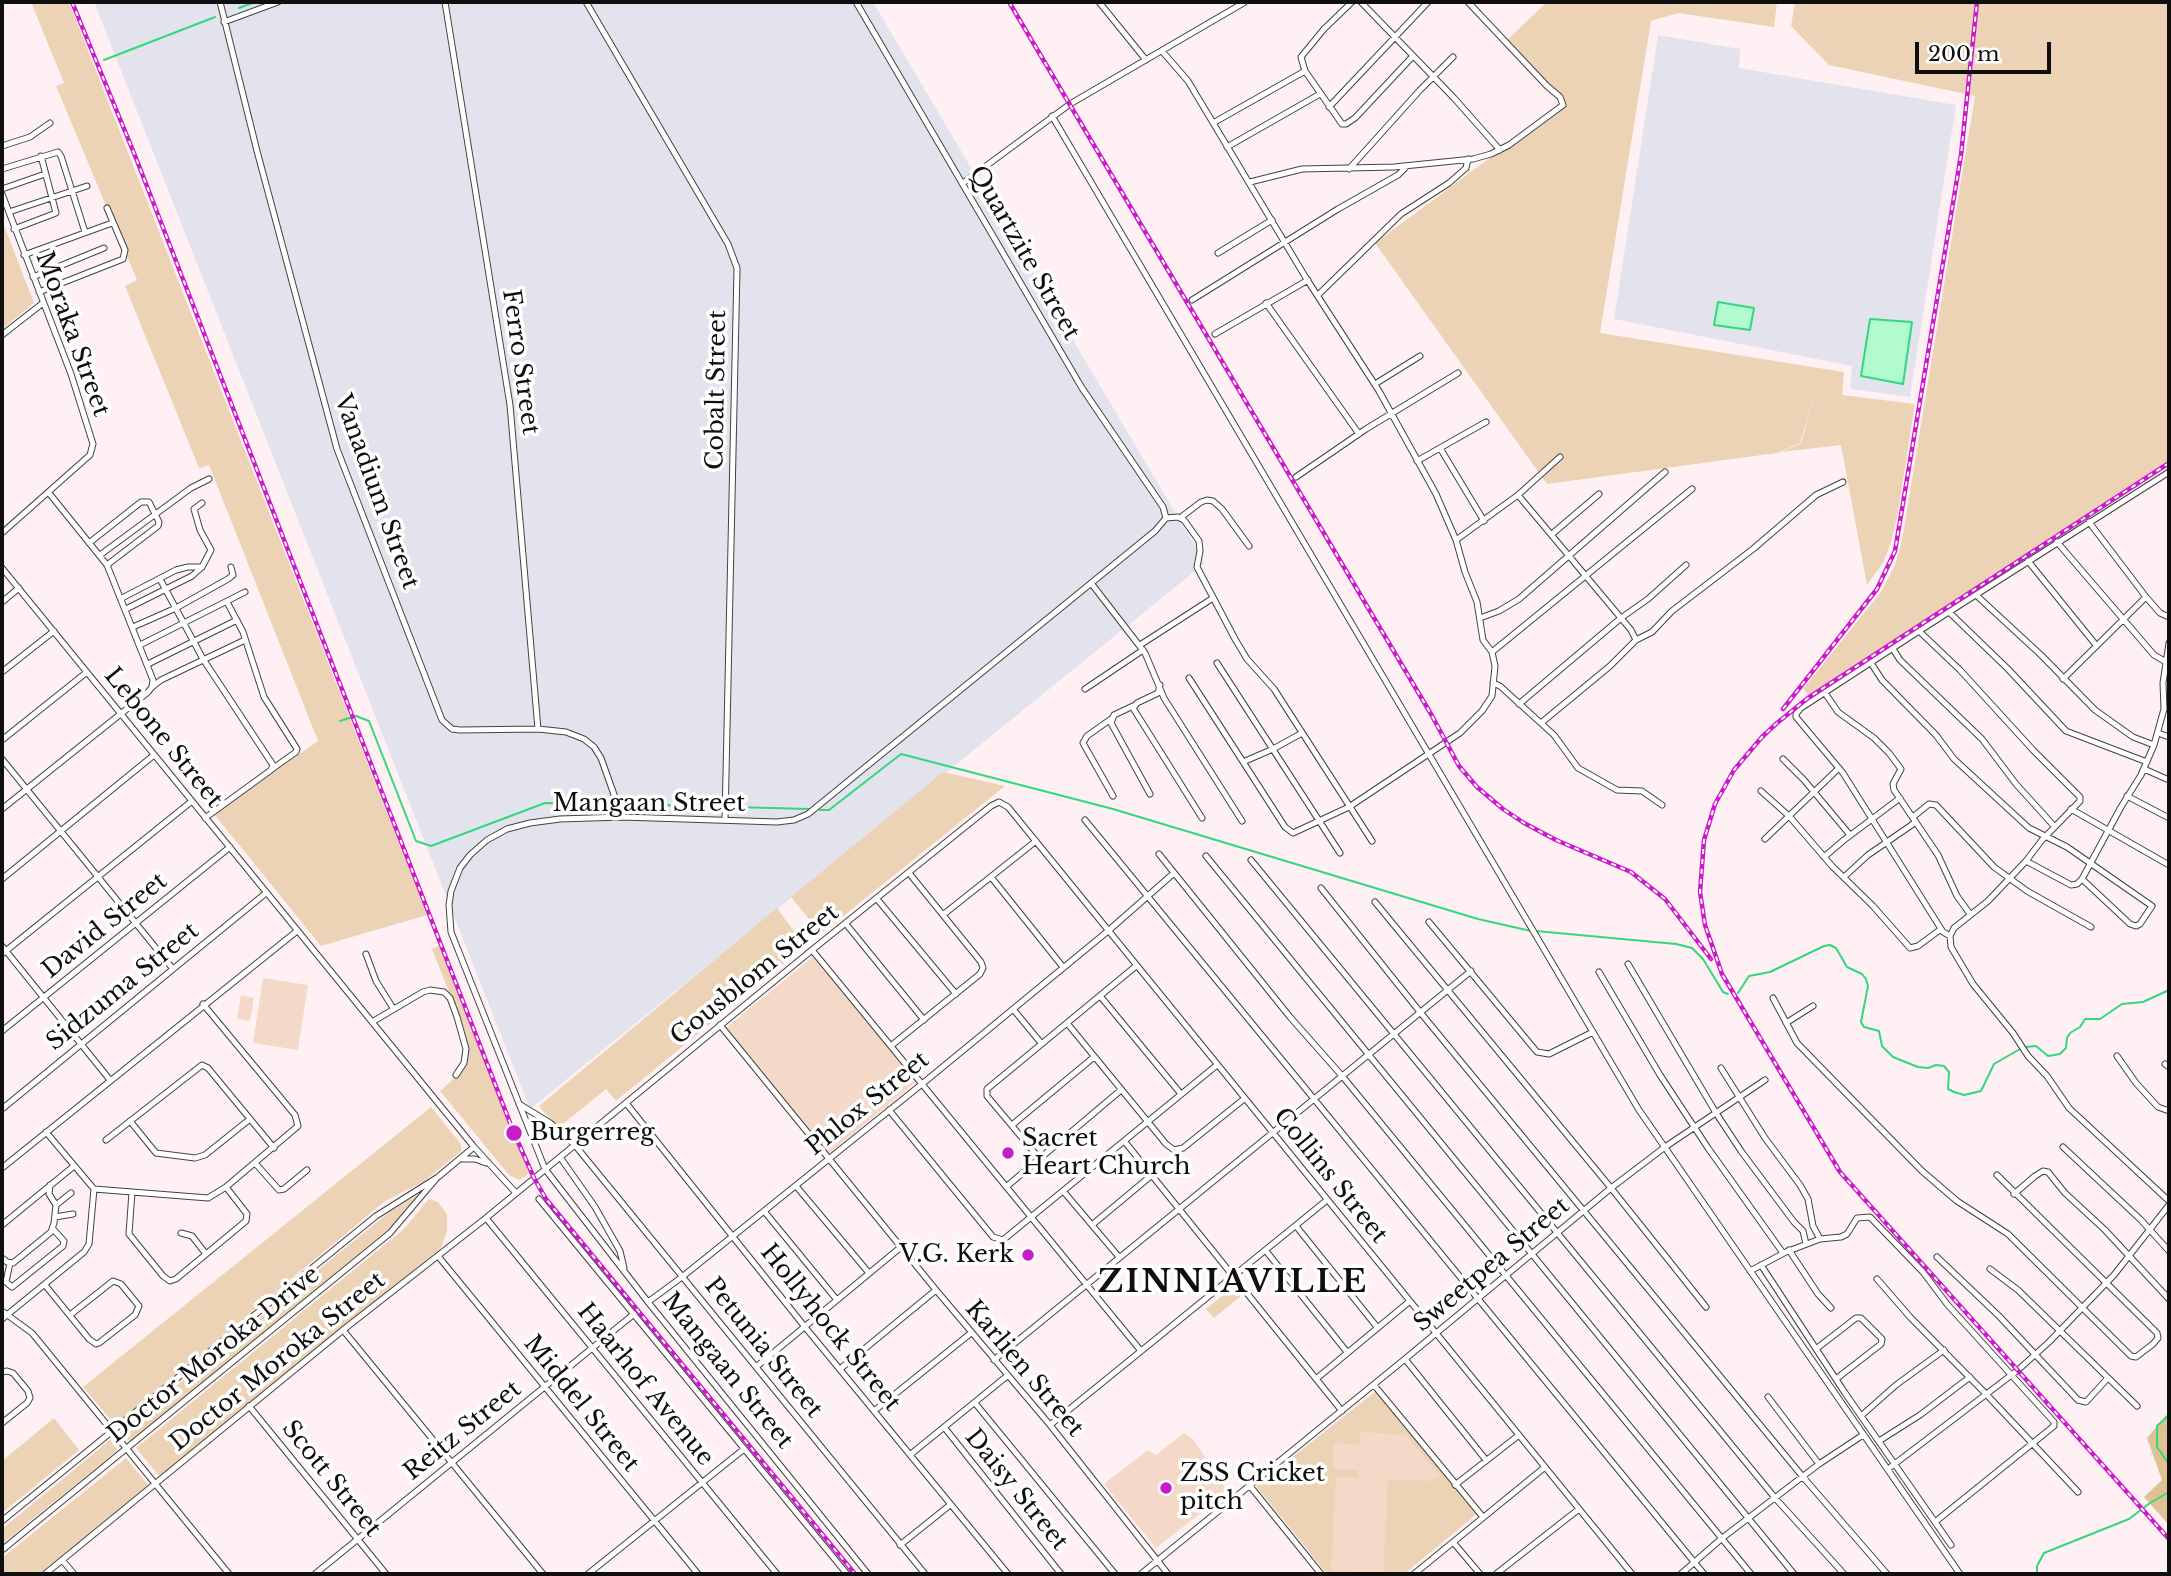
<!DOCTYPE html>
<style>
body{margin:0}
#map{position:relative;width:2171px;height:1576px;overflow:hidden;background:#fff1f3;font-family:"Libre Baskerville",serif}
canvas{display:block}
.frame{position:absolute;inset:0;border:4px solid #0f0f0f;pointer-events:none}
.scale{position:absolute;left:1915px;top:42px;width:136px;height:32px;box-sizing:border-box;border:4px solid #0f0f0f;border-top:0;padding-left:9px;font-size:21px;line-height:24px;white-space:nowrap;color:#0f0f0f;-webkit-text-stroke:5px #fff;paint-order:stroke}
</style>
<div id="map">
<canvas width="2171" height="1576"></canvas>
<div class="frame"></div>
<div class="scale">200 m</div>
</div>
<script>
const c = document.querySelector('canvas').getContext('2d');
c.lineJoin = 'round';
function fill(path, color) {
  c.fillStyle = color;
  c.fill(path, 'evenodd');
}
function toPath(rows) {
  const path = new Path2D();
  for (const r of rows) {
    path.moveTo(r[0], r[1]);
    for (let i = 2; i < r.length; i += 2) path.lineTo(r[i], r[i + 1]);
  }
  return path;
}
function stroke(path, color, width, dash) {
  c.strokeStyle = color;
  c.lineWidth = width;
  c.lineCap = dash ? 'butt' : 'round';
  c.setLineDash(dash || []);
  c.stroke(path);
}
function write(font, color, halo, rows, align = 'center') {
  c.font = font + ' "Libre Baskerville",serif';
  c.lineWidth = 7;
  c.setLineDash([]);
  c.textBaseline = 'middle';
  c.strokeStyle = halo;
  c.fillStyle = color;
  for (const [text, x, y, turn = 0] of rows) {
    c.save();
    c.translate(x, y);
    c.rotate((+turn || 0) * Math.PI / 180);
    c.textAlign = isNaN(turn) ? turn : align;
    if (halo) c.strokeText(text, 0, 0);
    c.fillText(text, 0, 0);
    c.restore();
  }
}
const industrial = toPath([
 [94,2,873,2,1205,563,530,1109],
 [1658,35,1740,49,1739,68,1956,105,1910,397,1850,389,1852,366,1614,319]
]);
const green = toPath([
 [31,2,69,2,427,915,321,946,214,814,318,741,209,465,199,468,125,286,137,280,56,86,64,83],
 [1547,2,1777,2,1774,27,1678,13,1651,21,1600,333,1844,372,1842,395,1915,404,1897,518,1891,542,1883,563,1867,585,1841,445,1781,452,1801,443,1815,393,1800,443,1777,453,1547,484,1375,243,1564,103,1505,42],
 [1795,2,2169,2,2169,460,1809,695,1803,689,1881,592,1895,565,1902,540,1975,96,1829,65,1791,26],
 [2,220,34,303,2,329],
 [943,772,1005,786,821,934,791,897],
 [777,908,799,938,800,950,616,1101,606,1089,558,1128,539,1106],
 [439,946,529,1173,520,1180,509,1175,440,1091,459,1074,465,1066,468,1056,465,1032,432,949],
 [431,1107,461,1144,461,1151,423,1182,385,1201,121,1420,111,1420,83,1387],
 [421,1193,396,1223,130,1442,121,1431,388,1213],
 [429,1199,438,1202,447,1214,447,1231,441,1248,160,1477,136,1448,404,1229],
 [1233,1287,1241,1296,1214,1318,1206,1309],
 [1376,1391,1477,1514,1404,1574,1327,1574,1256,1486],
 [54,1418,79,1450,2,1513,2,1461],
 [110,1440,118,1450,2,1544,2,1529],
 [126,1458,148,1485,39,1574,2,1574,2,1558]
]);
const forest = toPath([
 [2169,1412,2169,1525,2144,1497,2162,1480,2147,1438]
]);
const pitch = toPath([
 [814,956,916,1082,828,1154,726,1028],
 [263,978,308,985,298,1050,253,1043],
 [241,995,254,998,250,1021,237,1019],
 [1361,1432,1406,1435,1440,1476,1429,1481,1388,1479,1383,1573,1331,1571,1336,1477,1381,1479,1358,1477,1358,1470,1333,1469,1334,1443,1359,1445],
 [1184,1433,1193,1439,1228,1492,1156,1548,1104,1484,1148,1450,1156,1455]
]);
const water = toPath([
 [1718,302,1754,308,1750,330,1714,325,1718,302],
 [1870,319,1912,322,1903,384,1861,376,1870,319]
]);
const stream = toPath([
 [239,8,255,2],
 [104,60,215,17],
 [340,721,356,716,369,721,416,841,431,846,545,803,615,804],
 [621,804,809,809],
 [820,810,829,810,901,754,1113,809,1478,919,1531,931],
 [1536,931,1676,944,1692,948,1703,959,1723,992,1728,994],
 [1738,993,1749,976,1770,972,1824,946,1830,945,1836,948,1847,967,1862,974,1866,979,1868,986,1861,1022,1864,1027,1879,1031,1882,1046,1893,1057,1918,1067,1928,1068,1936,1065,1944,1066,1949,1072,1948,1089,1954,1092,1964,1095,1981,1091,1994,1064,2020,1049],
 [2025,1047,2036,1046,2048,1056,2060,1054,2066,1048,2067,1038,2070,1033,2080,1027,2085,1019,2100,1019,2122,1004,2143,1002,2169,990],
 [2169,1415,2157,1426,2157,1447,2169,1464],
 [2037,1574,2037,1566,2044,1553,2129,1519,2150,1503,2169,1492]
]);
const minor = toPath([
 [220,2,257,151,337,449,442,720,452,729,460,730,538,729,566,732,584,739,594,747,601,758,622,817],
 [445,2,510,405,538,729],
 [586,2,728,244,737,268,725,820],
 [856,2,1082,388,1163,507,1166,518],
 [1099,2,1146,60],
 [1352,2,1324,29,1301,57,1305,71,1342,124,1346,124,1355,118,1413,56],
 [1361,2,1454,98,1500,150],
 [224,22,278,2],
 [1162,51,1188,81,1306,278,1379,391,1436,494,1456,540,1465,572,1477,602,1483,640,1492,652,1495,666,1492,696,1482,711,1460,733,1349,807,1293,833,1285,827,1189,678],
 [1329,107,1428,2],
 [1052,116,1639,1110,1960,1574],
 [1213,123,1305,71],
 [2,146,30,137,50,123],
 [1227,147,1320,94],
 [2,169,58,152,61,156,85,232],
 [1349,169,1420,90,1453,57],
 [1250,182,1302,169,1394,167,1473,159,1491,154,1509,145,1563,105,1560,97,1547,86,1468,2],
 [963,183,1070,104,1245,2],
 [2,189,45,174],
 [2,194,71,374,93,444,90,455,2,533],
 [9,212,87,186],
 [14,229,56,213,41,156],
 [1218,253,1272,220],
 [24,255,112,223],
 [33,277,104,248],
 [39,292,123,259,125,250,107,208],
 [1318,295,1401,214,1449,183,1466,168,1468,159],
 [1192,300,1338,209,1398,175,1406,167],
 [1266,303,1359,434],
 [1215,334,1308,280],
 [2,335,43,303],
 [1375,384,1420,356],
 [1440,448,1484,521],
 [1417,461,1486,422],
 [1296,477,1366,429,1458,373],
 [1518,495,1631,630,1636,640],
 [1166,518,1178,517,1184,520,1199,541,1200,551,1197,567,1235,639,1247,659,1274,689,1372,841],
 [1180,518,1201,502,1207,500,1213,501,1222,509,1249,546],
 [2089,522,2146,597,2160,613,2169,617],
 [1552,534,1599,494],
 [1456,540,1518,495,1560,457],
 [2057,542,2154,655,2166,662],
 [89,543,141,502,149,502,159,522,158,526,107,565],
 [100,555,191,488,209,479],
 [2028,561,2096,645],
 [2,568,474,1147,516,1193],
 [160,579,203,659,273,765,271,770,205,818],
 [1091,583,1145,653,1164,698,1242,821],
 [1976,595,2041,655,2095,710,2133,737,2154,745],
 [122,598,176,570,188,567,202,567],
 [2,602,19,588],
 [227,602,243,632,264,697,297,749,296,752,272,769],
 [126,609,192,576,202,567,211,550,200,530,194,509,202,503],
 [1950,613,2008,669,2066,731,2147,762],
 [1480,618,1499,611,1519,599,1665,472],
 [133,627,176,608,228,579,233,575,231,567],
 [1919,631,1960,670,2033,750,2080,797,2080,801,2042,840,2026,861],
 [2169,643,2163,683,2164,709,2154,745,2141,775,2121,807,2082,879,2077,884,2071,885,2026,861,1988,901,1954,928,1950,936,1951,947,1973,984,2013,1033,2028,1056,2047,1076,2069,1108,2169,1201],
 [140,645,245,592],
 [1140,645,1213,598],
 [1893,649,1900,660,1982,739,2016,784,2054,826],
 [1492,652,1692,489],
 [1217,663,1340,853],
 [1871,663,1882,680,1936,735,1954,759,2029,828,2067,847,2152,906,2140,924,2136,926,2130,924,2082,879],
 [148,664,237,620],
 [2,672,54,631],
 [2063,679,2146,597],
 [1493,683,1500,686,1554,735,1578,768,1617,790,1642,791,1662,805],
 [1160,685,1158,693,1137,703,1133,708,1202,818],
 [152,687,161,680,245,640],
 [1085,689,1143,650],
 [1825,693,1838,712,1874,738,1889,753,1901,769,1893,784,1894,790,1938,855,1957,896,1970,914],
 [1519,704,1621,618,1648,599,1686,565],
 [1133,706,1114,715,1111,723,1150,794],
 [1111,719,1087,736,1083,743,1113,796],
 [1541,723,1610,666,1636,640,1652,632,1672,611,1753,549,1816,495,1843,482],
 [2158,733,2169,737],
 [2,740,87,672],
 [2,759,173,969],
 [1783,759,1804,780,1850,835],
 [1243,762,1273,749,1302,733],
 [2144,769,2169,780],
 [1761,791,1789,816,1832,866,1873,906,1910,948,1918,946,1941,929],
 [2127,796,2169,818],
 [2,809,148,692,152,687,153,680,107,565,49,493],
 [2071,809,2169,865],
 [1913,817,1929,804,1936,805,1994,867,2027,891,2091,927],
 [1085,820,1704,1574],
 [1765,839,1839,768],
 [1159,854,1290,1017,1343,1077,1751,1574],
 [1206,856,1794,1574],
 [1824,857,1844,840,1900,798],
 [1251,860,1776,1499,1844,1574],
 [991,877,1063,967],
 [1844,877,1868,855,1916,822],
 [2,879,154,755],
 [1321,888,1420,1012,1803,1477,1887,1574],
 [877,899,956,994],
 [1375,902,1611,1188,1706,1307],
 [944,914,1036,841],
 [1429,922,1537,1052,1549,1054,1593,1032],
 [846,924,924,1020],
 [1950,936,1943,932,1843,773,1796,717,1796,714,1801,708,1919,631,2169,472],
 [2,946,110,1080],
 [812,950,1141,1351],
 [2,954,192,801],
 [366,954,376,981,393,1008],
 [1628,964,1716,1113,1741,1151,1794,1222,1803,1231,1806,1244],
 [1599,972,1660,1075,1708,1148,1783,1253],
 [1101,997,1181,1094],
 [1773,998,1797,1043,1922,1171,1957,1201,2008,1234,2131,1356,2136,1357,2153,1344,2158,1338,2157,1333,1997,1175],
 [1013,1009,1041,1043],
 [372,1022,423,992,430,990,444,992,450,998,457,1017,466,1049,464,1063,456,1075],
 [1067,1023,1166,1144,1174,1150,1183,1148,1244,1099],
 [1786,1023,1813,1006],
 [720,1025,936,1290,1050,1425,1168,1574],
 [2,1031,230,847],
 [892,1045,980,974,983,968,981,962,909,873],
 [2117,1056,2136,1083,2158,1107,2169,1111],
 [2165,1064,2169,1067],
 [1721,1068,1765,1138,1800,1185,1808,1199,1813,1226,1820,1239],
 [626,1103,805,1327,1008,1574],
 [519,1104,550,1123,574,1144,925,1574],
 [2,1109,266,893],
 [889,1110,993,1237,1003,1240,1217,1065],
 [130,1121,156,1153,195,1158,205,1155,250,1119],
 [1012,1125,1094,1057],
 [106,1140,202,1065,208,1068,274,1148],
 [1125,1142,1342,1411],
 [2063,1147,2141,1220,2169,1251],
 [560,1157,595,1207,620,1251,624,1268],
 [1039,1158,987,1096,987,1089,1136,966],
 [462,1159,475,1159,486,1163],
 [255,1163,279,1190,284,1189,307,1170],
 [2,1168,297,931],
 [796,1186,869,1273],
 [1006,1187,1121,1090],
 [94,1189,208,1198,226,1187,298,1126,295,1115,203,1004],
 [132,1192,129,1234,163,1276,170,1281,176,1279,246,1221,247,1214,226,1187],
 [1064,1192,1119,1257],
 [2014,1194,2035,1176,2043,1171,2048,1172,2065,1193,2105,1230,2169,1299],
 [539,1199,847,1574],
 [56,1205,71,1193],
 [764,1211,837,1300],
 [55,1217,73,1214],
 [486,1218,777,1574],
 [2,1225,74,1166],
 [1092,1225,1152,1175],
 [1296,1226,1377,1327],
 [181,1233,192,1236,206,1254],
 [1789,1250,1818,1294,1831,1308],
 [1266,1251,1347,1352],
 [438,1256,698,1574],
 [1937,1257,1999,1316,2078,1400,2086,1402,2107,1379],
 [2,1258,7,1262,13,1263,51,1232,54,1223,56,1205,49,1194,50,1185],
 [10,1263,6,1282,12,1287,63,1246,64,1241,53,1229],
 [1761,1265,1845,1393,1951,1545],
 [1990,1269,2018,1290,2137,1406],
 [1750,1271,1786,1252,1820,1239,1841,1237,1847,1234,1857,1218,1870,1217,1923,1272,1947,1304,2054,1422,2054,1426,1935,1522],
 [1877,1279,1910,1317,1987,1395,2078,1492],
 [45,1285,89,1339,96,1344,99,1343,135,1315,139,1306,121,1284,113,1281,70,1315],
 [648,1302,682,1277,922,1084,1108,931,1174,873],
 [2,1311,32,1333,229,1574],
 [2,1319,84,1252,89,1244,94,1189,46,1132],
 [343,1330,543,1574],
 [1816,1349,1856,1318,1861,1318,1882,1339,1881,1344,1836,1379],
 [1405,1359,1486,1460],
 [994,1360,1471,971],
 [756,1367,901,1247],
 [840,1369,936,1290],
 [2,1372,7,1371,13,1373,28,1391,30,1398,27,1403,2,1423],
 [1316,1379,1410,1301],
 [1374,1385,1483,1517],
 [1768,1397,1819,1464],
 [975,1403,1115,1574],
 [249,1406,386,1574],
 [874,1411,971,1333],
 [1861,1416,1896,1385,1944,1350],
 [1050,1425,1327,1200],
 [944,1427,1061,1574],
 [1879,1441,1920,1415,1970,1377],
 [911,1454,1007,1376],
 [1888,1469,2018,1370,2049,1342,2114,1275,2169,1205],
 [1455,1485,1519,1435],
 [1250,1486,1321,1574],
 [2,1521,376,1216,438,1177,474,1147],
 [1453,1542,1480,1574],
 [900,1545,950,1505],
 [2,1550,390,1233,436,1179],
 [62,1560,74,1574],
 [45,1574,343,1330,486,1218,812,950,991,806,999,802,1008,807,1632,1574],
 [315,1574,634,1314],
 [588,1574,744,1449],
 [868,1574,648,1302,545,1169,451,932,449,905,451,891,460,868,470,855,487,840,507,829,530,823,560,819,622,817,777,822,794,820,808,814,1155,531,1166,518],
 [1141,1574,1405,1359,1611,1188,1665,1147,1765,1080],
 [1414,1574,1545,1467],
 [1496,1574,1579,1509],
 [1681,1574,1721,1539,1819,1464,1863,1435]
]);
const rail = toPath([
 [72,2,136,158,514,1133,534,1178,546,1199,855,1574],
 [1009,2,1431,714,1459,766,1477,787,1503,809,1524,823,1556,840,1631,872,1665,899,1711,959],
 [2169,463,1808,698,1777,723,1762,737,1734,770,1715,804,1704,840,1700,892,1705,925,1722,974,1840,1172,2169,1539],
 [1783,709,1877,589,1895,551,1961,155,1977,2]
]);
const markers = [
 [514,1133,9,"#c91bcb"],
 [1008,1153,7,"#c91bcb"],
 [1028,1255,7,"#c91bcb"],
 [1166,1488,7,"#c91bcb"]
];
const streetNames = [
 ["Quartzite Street",1024,253,60],
 ["Moraka Street",72,334,70],
 ["Ferro Street",520,362,82],
 ["Cobalt Street",717,390,-89],
 ["Vanadium Street",376,492,70],
 ["Lebone Street",163,738,51],
 ["Mangaan Street",649,804],
 ["David Street",105,926,-39],
 ["Gousblom Street",755,975,-39],
 ["Sidzuma Street",123,987,-39],
 ["Phlox Street",868,1104,-39],
 ["Collins Street",1330,1176,51],
 ["Sweetpea Street",1492,1265,-40],
 ["Hollyhock Street",830,1328,51],
 ["Petunia Street",763,1348,51],
 ["Doctor Moroka Drive",214,1355,-39],
 ["Doctor Moroka Street",278,1362,-39],
 ["Karlien Street",1024,1369,50],
 ["Mangaan Street",727,1371,51],
 ["Haarhof Avenue",645,1385,51],
 ["Middel Street",581,1404,51],
 ["Reitz Street",463,1431,-39],
 ["Scott Street",331,1479,51],
 ["Daisy Street",1016,1490,51]
];
const poiNames = [
 ["Burgerreg",530,1133],
 ["Sacret",1022,1139],
 ["Heart Church",1022,1167],
 ["V.G. Kerk",1014,1255,"right"],
 ["ZSS Cricket",1180,1474],
 ["pitch",1180,1502]
];
const districtNames = [
 ["ZINNIAVILLE",1233,1283]
];
fill(industrial, '#e3e3ee');
fill(green, '#edd3b6');
fill(forest, '#dfc194');
fill(pitch, '#f4d9c9');
fill(water, '#b1fbcf');
stroke(water, '#32d87b', 2);
stroke(stream, '#32d87b', 2);
stroke(minor, '#424242', 7);
stroke(minor, '#fff', 5);
stroke(rail, '#c91bcb', 4.5);
stroke(rail, '#fff', 2, [5]);
for (const [x, y, r, color] of markers) {
  const dot = new Path2D();
  dot.arc(x, y, r, 0, 2 * Math.PI);
  c.fillStyle = color;
  c.fill(dot);
  stroke(dot, '#fff', 2.5);
}
write('24px', '#0f0f0f', '#fff', streetNames);
write('24px', '#0f0f0f', '#fff', poiNames, 'left');
c.letterSpacing = '2px';
write('bold 32px', '#0f0f0f', '#fff', districtNames);
c.letterSpacing = '0px';
</script>
